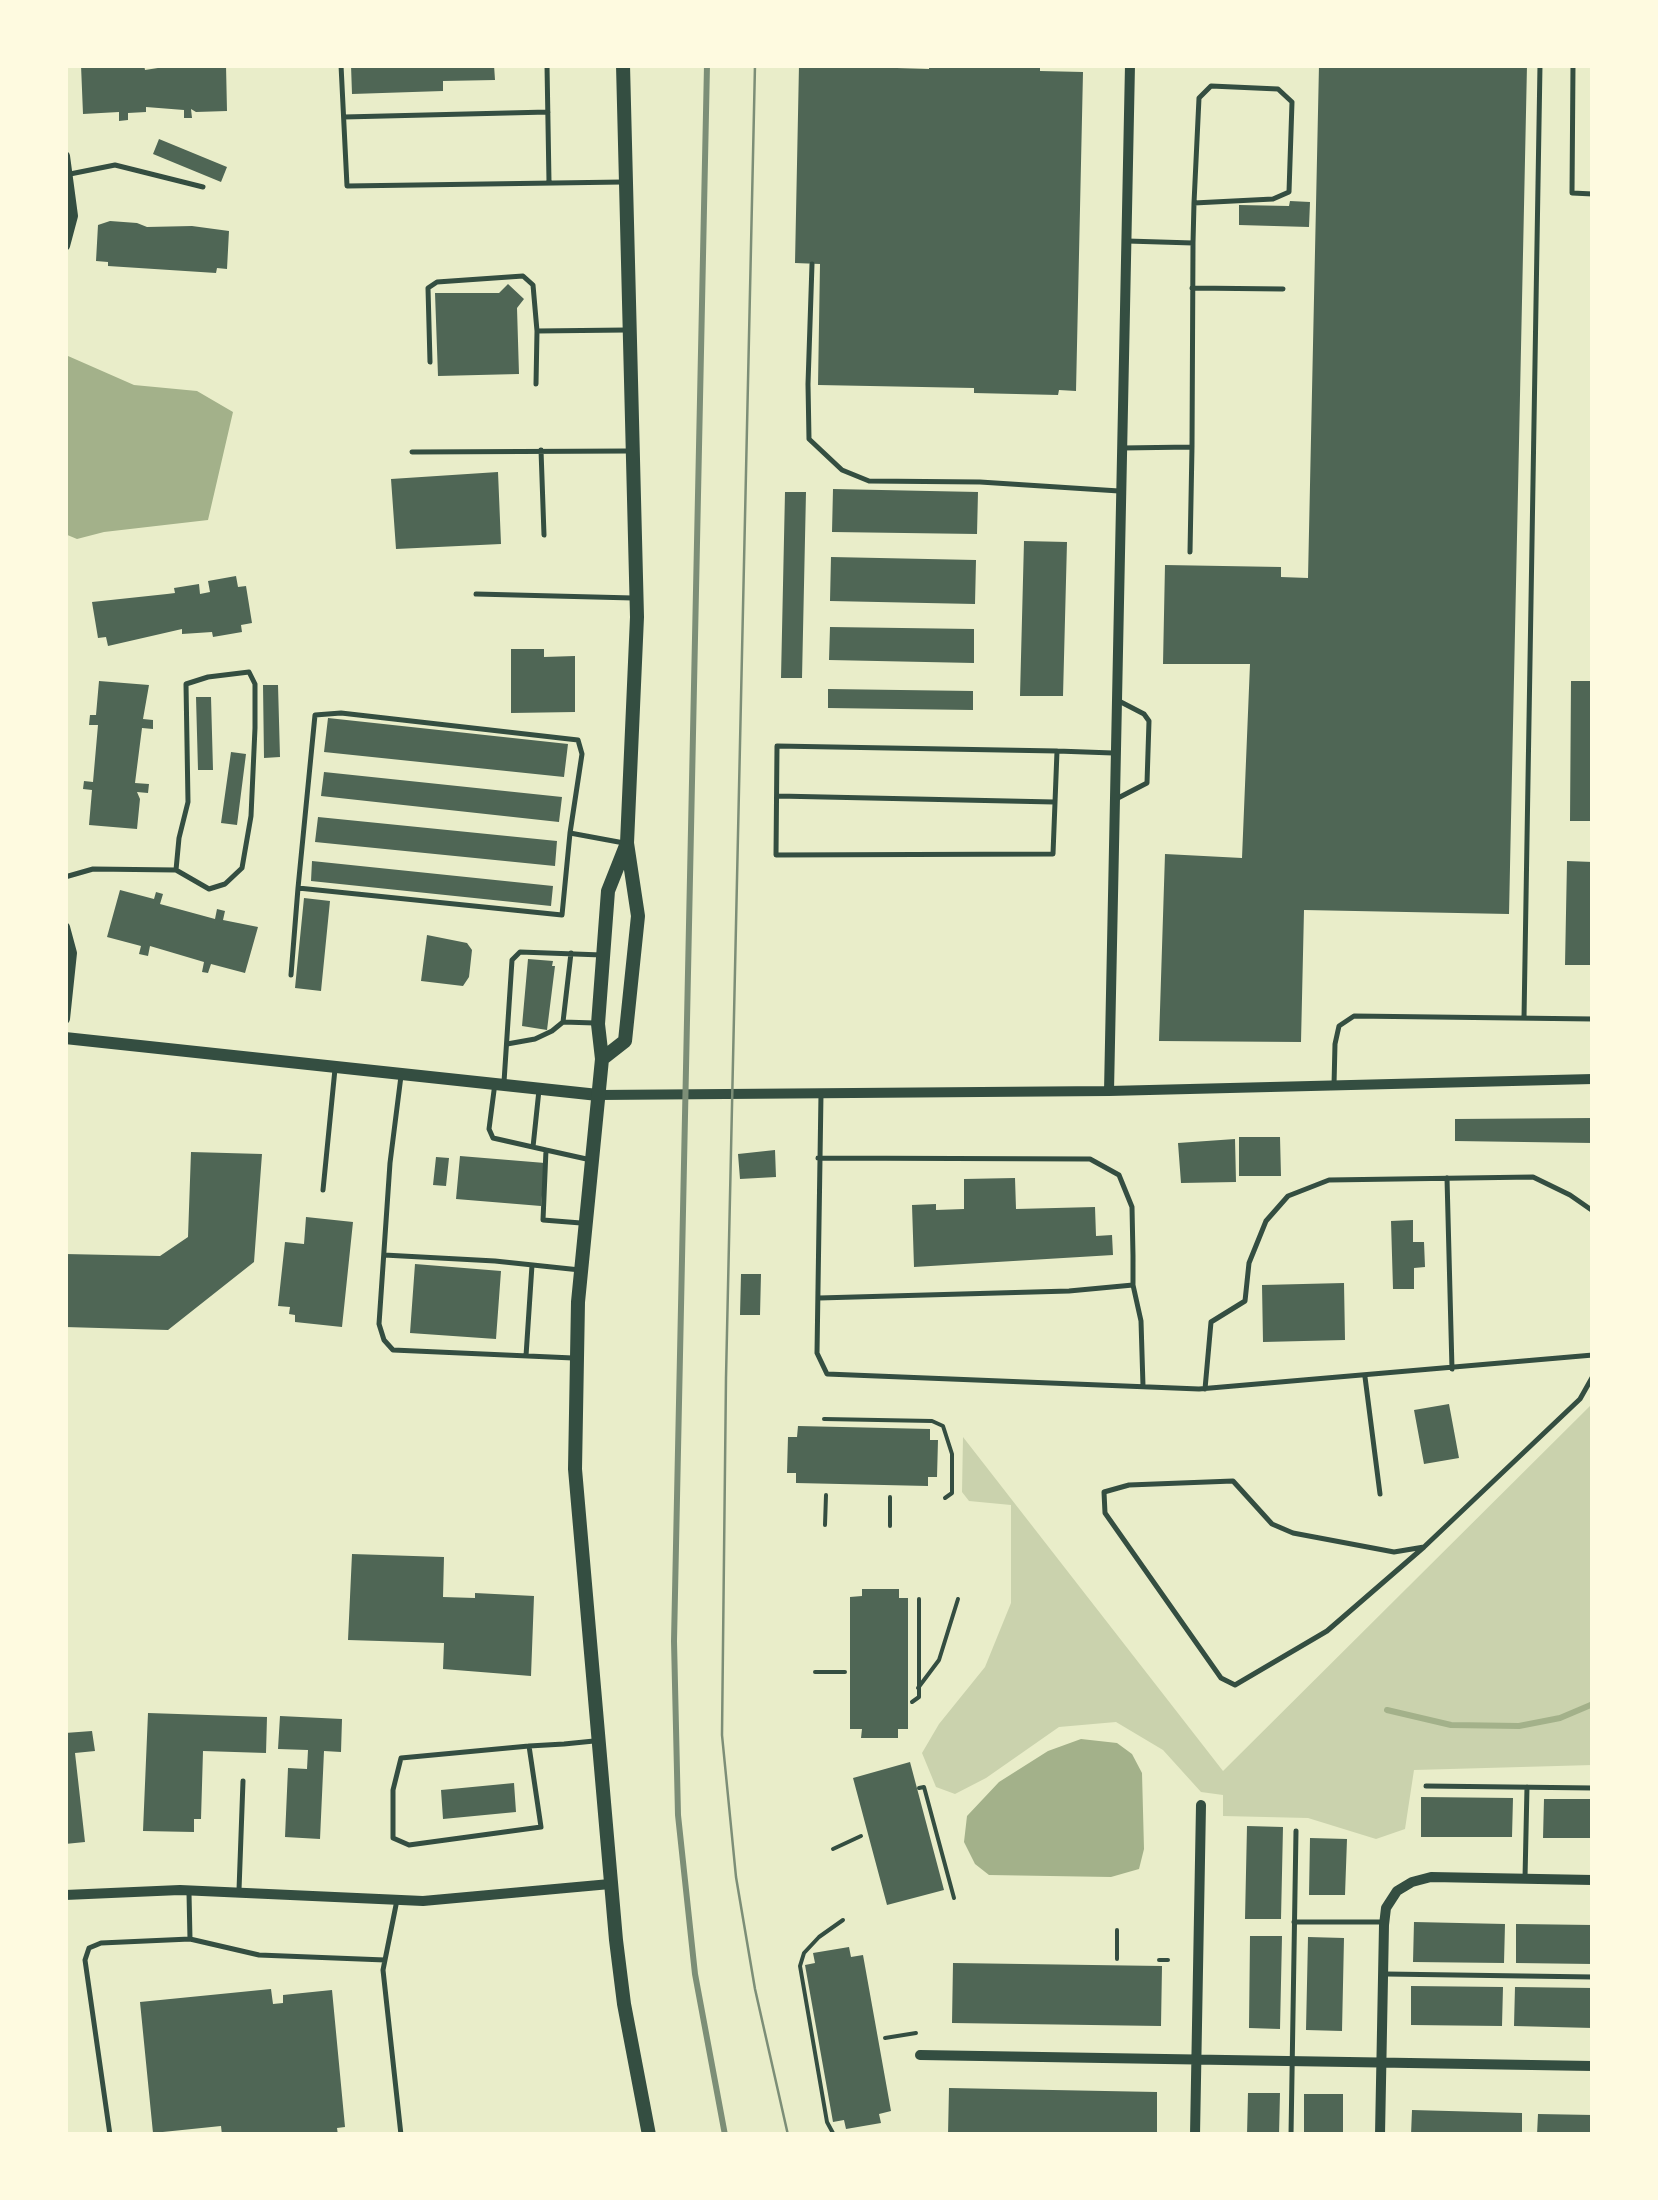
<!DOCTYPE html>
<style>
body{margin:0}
#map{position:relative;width:1658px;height:2200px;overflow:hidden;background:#e9edc9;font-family:"Fira Sans",sans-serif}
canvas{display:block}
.frame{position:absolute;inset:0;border:68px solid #fefae0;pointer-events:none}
</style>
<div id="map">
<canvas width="1658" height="2200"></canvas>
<div class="frame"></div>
</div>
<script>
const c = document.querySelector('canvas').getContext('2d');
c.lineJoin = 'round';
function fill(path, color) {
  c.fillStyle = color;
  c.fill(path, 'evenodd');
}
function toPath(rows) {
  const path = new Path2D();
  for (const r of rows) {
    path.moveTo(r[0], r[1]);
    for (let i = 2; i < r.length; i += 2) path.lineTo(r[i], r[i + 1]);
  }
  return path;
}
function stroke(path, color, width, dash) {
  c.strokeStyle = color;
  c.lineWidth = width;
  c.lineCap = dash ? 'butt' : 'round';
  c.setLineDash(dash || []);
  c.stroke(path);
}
const green = toPath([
 [1593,1403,1593,1765,1414,1770,1405,1829,1376,1839,1308,1818,1223,1816,1223,1795,1201,1792,1163,1750,1116,1722,1059,1727,986,1778,955,1794,936,1787,922,1753,939,1724,985,1667,1011,1603,1011,1505,969,1501,962,1492,963,1437,1223,1771]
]);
const water = toPath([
 [68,356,134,385,197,391,233,412,208,520,104,532,77,539,65,534,65,377],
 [1081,1739,1117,1743,1132,1754,1142,1773,1144,1849,1139,1869,1111,1877,989,1875,975,1864,964,1842,967,1816,999,1782,1048,1751]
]);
const stream = toPath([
 [1387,1710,1451,1725,1519,1726,1560,1718,1593,1704]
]);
const building = toPath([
 [81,65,144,65,145,70,177,65,226,65,227,111,196,112,191,109,192,118,184,118,184,110,146,107,146,112,128,113,128,120,119,121,119,112,83,114],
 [351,65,494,65,495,80,443,81,443,91,352,94],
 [799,65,929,69,929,65,1040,65,1040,71,1083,72,1076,391,1059,390,1058,395,974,393,974,388,818,385,820,264,795,263],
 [1319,65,1527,65,1509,914,1304,910,1301,1042,1159,1041,1165,854,1242,858,1250,664,1163,664,1165,565,1281,567,1281,577,1308,578],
 [159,139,227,167,221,182,153,154],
 [1290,201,1310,202,1309,227,1239,225,1239,205,1289,206],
 [110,221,137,223,147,227,192,226,229,231,227,269,217,268,216,273,108,266,108,262,96,261,98,225],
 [508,284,524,299,517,308,519,374,438,376,435,293,499,293],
 [498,472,501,544,396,549,391,479],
 [833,489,978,492,977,534,832,532],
 [785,492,806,492,802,678,781,678],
 [1024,541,1067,542,1063,696,1020,696],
 [831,557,976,560,975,604,830,601],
 [236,576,238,587,246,586,252,623,241,625,242,632,213,637,212,632,182,634,182,629,108,646,106,637,98,638,92,602,167,594,175,593,174,588,199,584,200,594,210,592,208,581],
 [830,627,974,629,974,663,829,660],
 [511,649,544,649,544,657,575,656,575,712,511,713],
 [99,681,149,685,143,719,153,720,153,729,142,728,135,783,149,784,148,793,137,792,140,799,137,829,89,825,92,790,83,789,84,781,93,782,98,725,89,725,90,715,96,715],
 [1571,681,1593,681,1593,821,1570,821],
 [263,685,278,685,280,757,264,758],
 [828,689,973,691,973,710,828,708],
 [196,697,211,697,213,770,198,770],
 [328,718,568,744,564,777,324,752],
 [231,752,246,754,237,825,221,823],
 [324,772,562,797,559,822,321,796],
 [318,817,557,841,555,866,315,842],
 [312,861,553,886,551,906,311,881],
 [1567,861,1593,862,1593,965,1565,965],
 [120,890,154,899,156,892,163,894,160,904,215,919,217,909,225,911,223,920,258,927,245,973,211,964,208,973,202,972,204,962,150,946,148,956,139,954,141,946,107,937],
 [304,898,330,901,321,991,295,988],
 [427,935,467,943,472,950,469,977,463,986,421,981],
 [528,959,553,961,552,966,555,966,547,1030,522,1026],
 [1593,1118,1593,1143,1455,1141,1455,1119],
 [1239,1137,1280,1137,1281,1176,1239,1176],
 [1235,1139,1236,1182,1181,1183,1178,1143],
 [775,1150,776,1177,740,1179,738,1154],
 [191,1152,262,1154,254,1262,168,1330,65,1327,65,1254,160,1256,188,1237],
 [460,1156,545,1163,541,1206,456,1199],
 [436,1157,449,1158,446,1186,433,1185],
 [1015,1178,1016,1209,1095,1207,1096,1236,1112,1235,1113,1255,914,1267,912,1205,936,1204,936,1210,964,1209,964,1179],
 [306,1217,353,1222,342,1327,295,1322,295,1315,289,1314,290,1307,278,1306,285,1242,304,1244],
 [1413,1220,1413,1242,1424,1242,1425,1267,1414,1268,1414,1289,1393,1289,1391,1221],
 [415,1264,501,1271,496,1339,410,1333],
 [741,1274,761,1274,760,1315,740,1315],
 [1344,1283,1345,1340,1263,1342,1262,1285],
 [1449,1404,1459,1458,1424,1464,1414,1410],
 [798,1426,930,1429,930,1440,938,1440,937,1477,928,1477,928,1486,796,1483,796,1473,787,1473,788,1437,797,1437],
 [352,1554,444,1557,443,1597,475,1598,475,1593,534,1596,531,1676,443,1669,444,1643,348,1640],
 [862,1589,899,1589,899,1598,908,1598,908,1729,898,1729,898,1738,861,1738,862,1729,850,1729,850,1597,862,1596],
 [148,1713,267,1717,266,1753,203,1751,201,1819,194,1819,194,1832,143,1831],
 [280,1716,342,1719,341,1752,324,1751,320,1839,285,1837,288,1768,307,1769,308,1750,278,1749],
 [92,1731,95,1751,75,1753,85,1842,65,1844,65,1733],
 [910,1762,944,1890,887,1905,853,1778],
 [514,1783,516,1812,443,1819,441,1790],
 [1421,1797,1513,1798,1512,1837,1421,1837],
 [1544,1799,1593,1799,1593,1838,1543,1838],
 [1247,1826,1283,1827,1281,1919,1245,1919],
 [1310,1838,1347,1839,1345,1895,1309,1895],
 [1414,1922,1505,1924,1504,1963,1413,1962],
 [1516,1924,1593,1925,1593,1964,1516,1963],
 [1250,1936,1282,1936,1280,2029,1249,2028],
 [1308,1937,1344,1938,1342,2031,1306,2030],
 [849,1947,851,1957,863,1955,891,2111,879,2114,881,2123,846,2129,844,2120,833,2122,805,1965,815,1963,813,1953],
 [953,1963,1162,1966,1161,2026,952,2023],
 [1411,1986,1503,1987,1502,2026,1411,2025],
 [1515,1987,1593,1988,1593,2028,1514,2026],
 [271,1989,273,2004,283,2003,283,1995,332,1990,345,2127,337,2128,338,2135,222,2135,221,2126,153,2133,140,2002],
 [949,2088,1157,2092,1157,2135,948,2135],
 [1248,2093,1280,2093,1279,2135,1247,2135],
 [1304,2094,1343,2094,1343,2135,1304,2135],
 [1412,2110,1522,2113,1522,2135,1411,2135],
 [1538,2114,1593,2115,1593,2135,1537,2135]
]);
const path = toPath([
 [824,1419,932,1421,943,1426,952,1454,952,1493,945,1498],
 [825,1525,826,1495],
 [890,1526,890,1497],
 [815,1672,845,1672],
 [918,1688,939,1660,958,1599],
 [912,1702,919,1697,919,1599],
 [919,1788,924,1787,954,1898],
 [833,1849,861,1836],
 [1117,1959,1117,1930],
 [1159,1960,1168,1960],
 [885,2038,916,2033],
 [834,2135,827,2122,800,1966,804,1953,819,1937,843,1920]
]);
const service = toPath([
 [341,65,347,186,623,182],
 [547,65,549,182],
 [1573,65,1572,193,1593,194],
 [344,117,548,112],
 [70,174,115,165,203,187],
 [1127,241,1193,243,1194,203,1199,98,1211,86,1278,89,1292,102,1289,192,1273,199,1194,203],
 [812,264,808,384,809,439,842,470,869,481,980,482,1119,491],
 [1192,288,1283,289],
 [430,362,428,288,437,282,523,276,533,285,537,331,626,330],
 [536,384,537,331],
 [1122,448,1192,447,1193,243],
 [541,450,544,535],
 [412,452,629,451],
 [1190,552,1192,447],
 [476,594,633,598],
 [1117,700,1144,714,1149,721,1147,783,1118,798],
 [1057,751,1053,854,776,855,777,746,1057,751,1113,753],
 [778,796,1054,802],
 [570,833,582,754,578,740,341,713,315,715,298,888,562,915,570,833,624,843],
 [65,877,93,869,176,870,209,889,225,884,242,868,251,816,255,728,255,684,249,672,208,677,186,684,188,802,179,838,176,870],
 [291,975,298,888],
 [1524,1018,1540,65],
 [563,1022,595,1023],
 [507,1044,535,1039,552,1031,563,1022,571,953],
 [401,1076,390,1163,379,1324,384,1340,393,1350,573,1358],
 [504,1082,512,960,520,952,602,955],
 [495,1083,489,1129,493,1138,546,1150,543,1220,581,1223],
 [1334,1085,1335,1044,1339,1026,1354,1016,1593,1019],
 [821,1094,817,1353,827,1374,1199,1389,1593,1355],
 [533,1147,539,1090],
 [546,1150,591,1160],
 [818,1158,1090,1159,1119,1175,1132,1207,1133,1256,1133,1285,1069,1291,819,1298],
 [1447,1178,1452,1369],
 [323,1190,335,1069],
 [384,1255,495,1261,580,1270],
 [1133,1285,1141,1321,1143,1386],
 [526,1356,532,1265],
 [1365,1377,1380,1494],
 [1205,1389,1211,1322,1245,1301,1249,1263,1266,1221,1288,1196,1329,1180,1533,1177,1570,1195,1593,1211],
 [1424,1547,1394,1552,1293,1533,1272,1524,1233,1481,1129,1485,1104,1492,1105,1513,1221,1678,1235,1685,1327,1631,1424,1547,1580,1399,1593,1376],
 [529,1746,541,1827,409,1845,393,1838,393,1790,401,1758,529,1746,564,1744,594,1741],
 [1426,1786,1593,1788],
 [1525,1878,1527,1787],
 [239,1890,243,1781],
 [189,1893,190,1939,259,1955,385,1960],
 [397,1900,383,1970,401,2135],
 [1294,1922,1384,1922],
 [1386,1974,1593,1977],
 [110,2135,85,1960,89,1948,101,1943,190,1939],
 [1291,2135,1296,1831]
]);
const minor = toPath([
 [65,156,73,216,65,246],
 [65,927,72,953,65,1019],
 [1109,1091,1130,65],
 [598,1095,1109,1091,1593,1079],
 [65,1895,180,1890,423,1901,610,1884],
 [920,2055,1593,2066],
 [1195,2135,1201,1805],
 [1380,2135,1384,1925,1386,1908,1397,1891,1412,1882,1431,1877,1593,1880]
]);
const tertiary = toPath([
 [65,1038,598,1095]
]);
const secondary = toPath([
 [627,843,608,891,598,1024,602,1059,578,1302,575,1469,616,1940,624,2004,649,2135],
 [602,1059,625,1041,638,916,627,843,637,617,623,65]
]);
const tram = toPath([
 [755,65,726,1377,722,1735,736,1877,755,1989,788,2135]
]);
const rail = toPath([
 [707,65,674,1641,678,1815,695,1974,725,2135]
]);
fill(green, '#cad2ad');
fill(water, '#a3b18a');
stroke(stream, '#a3b18a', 6);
fill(building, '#4f6655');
stroke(path, '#344e41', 4);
stroke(service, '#344e41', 5);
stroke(minor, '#344e41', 10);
stroke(tertiary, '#344e41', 12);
stroke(secondary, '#344e41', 14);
stroke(tram, '#7c8e77', 2.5);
stroke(rail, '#7c8e77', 6);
</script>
